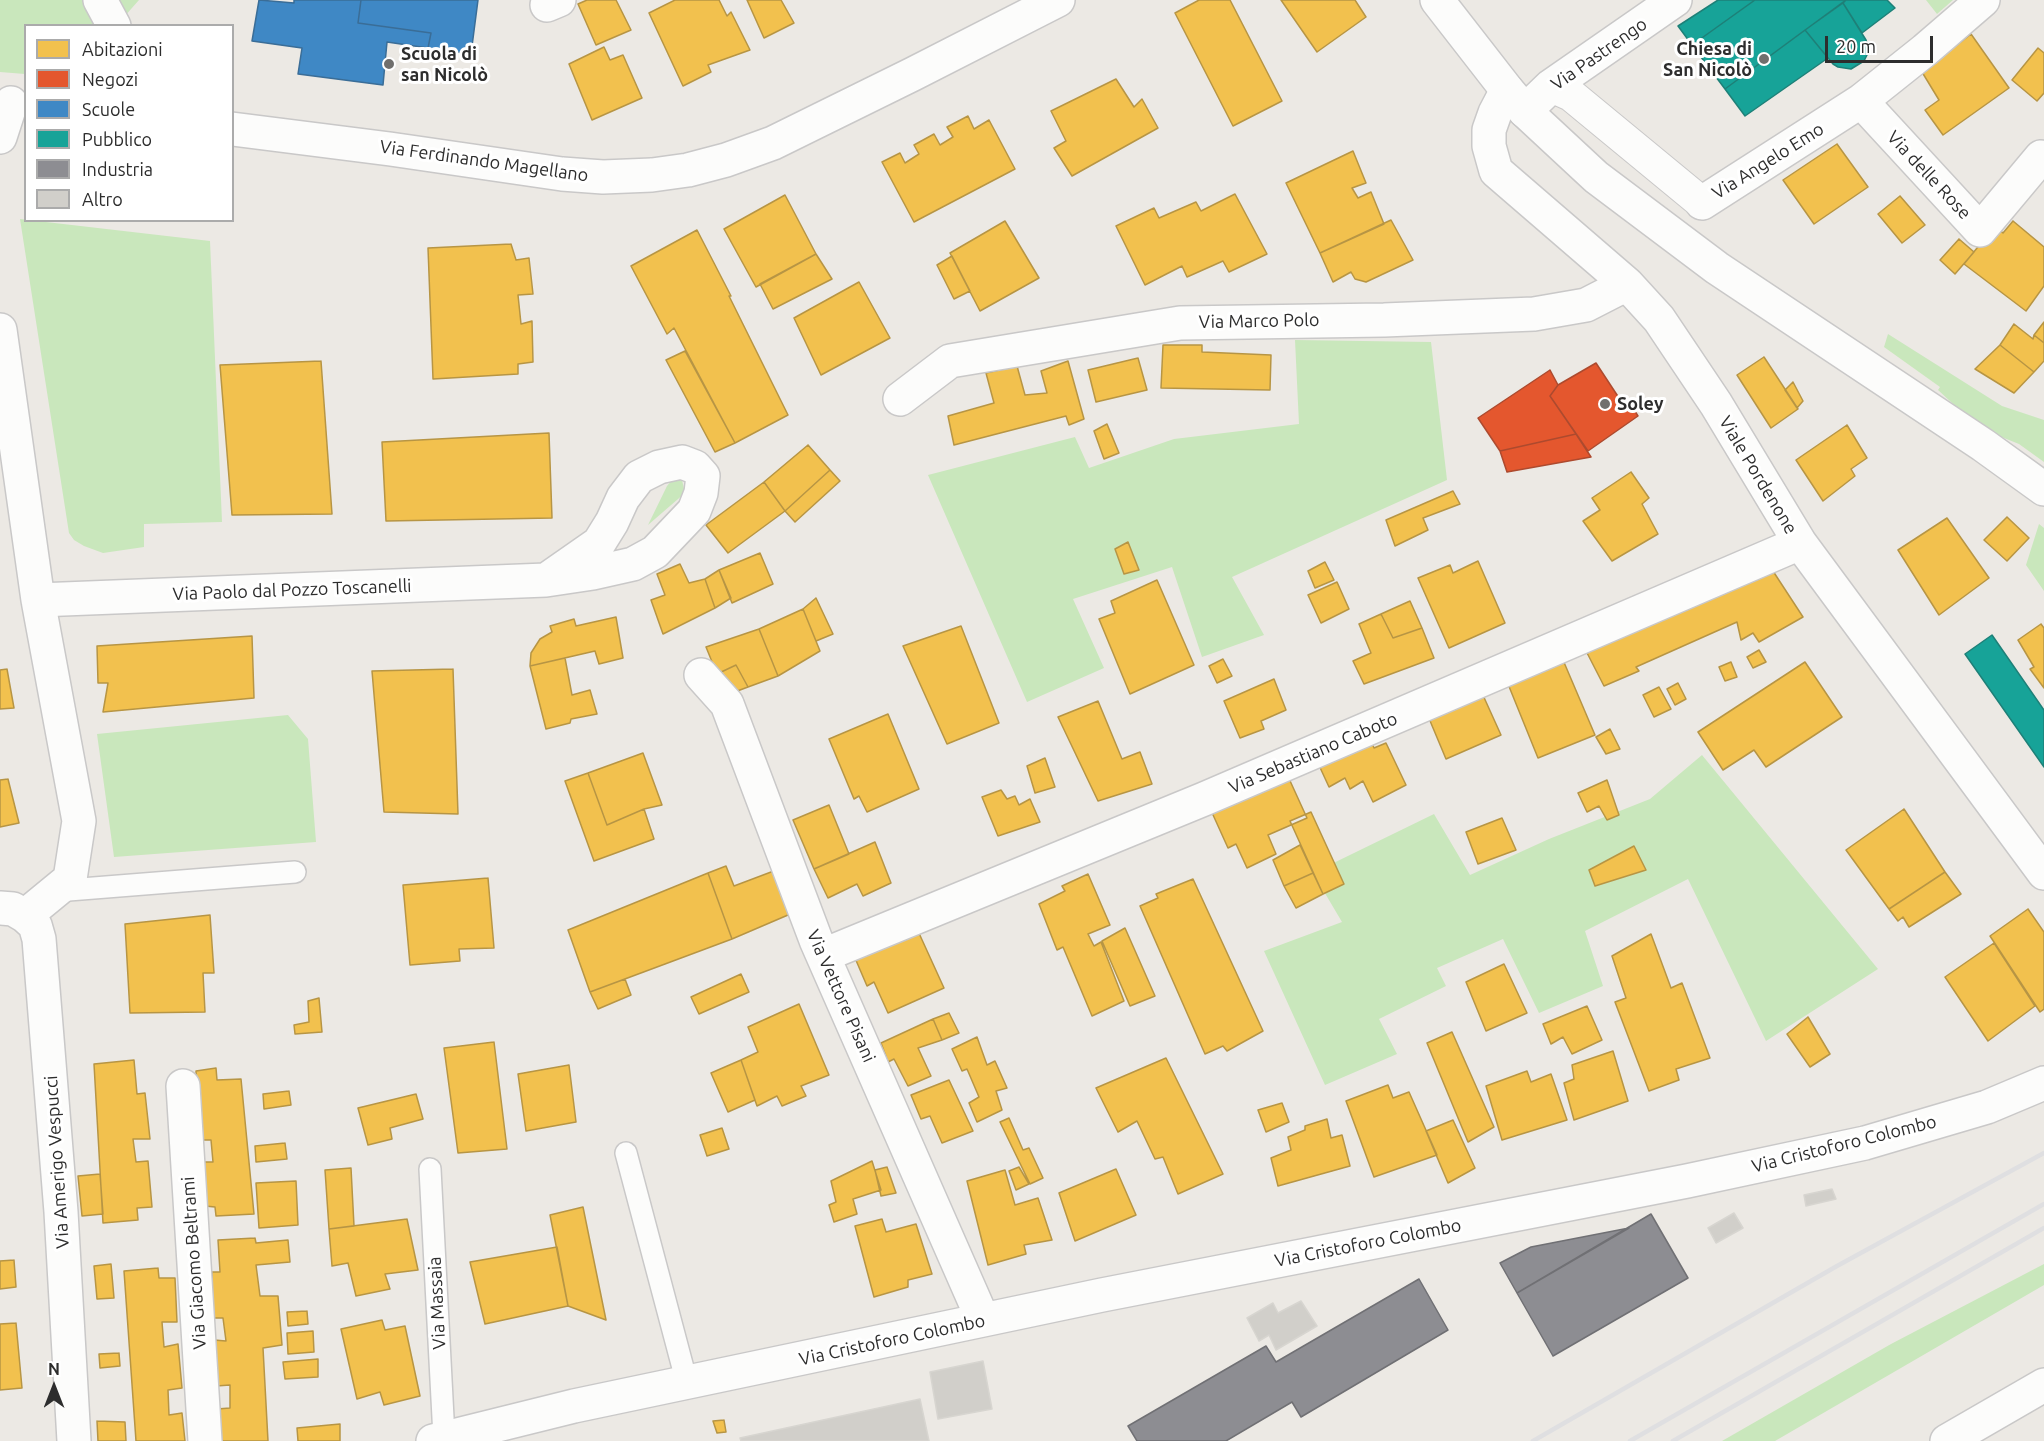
<!DOCTYPE html>
<meta charset="utf-8">
<style>
body{margin:0}
#map{position:relative;width:2044px;height:1441px;overflow:hidden;background:#ece9e4;font-family:Ubuntu,sans-serif}
canvas{display:block}
.legend{position:absolute;left:24px;top:24px;width:210px;height:198px;box-sizing:border-box;background:#fff;border:2px solid #ababab;margin:0;padding:8px 10px;list-style:none;font-size:18px;color:#2d2d2d}
.legend li{display:flex;align-items:center;gap:12px;height:30px}
.legend b{width:30px;border:2px solid #ababab}
.north{position:absolute;left:24px;top:1357px;width:60px;height:60px;-webkit-text-stroke:4px #fff;paint-order:stroke;rotate:0deg;font-size:16px;font-weight:700;line-height:24px;text-align:center;color:#2d2d2d}
.north::after{content:'';display:block;margin:auto;width:21px;height:27px;background:#2d2d2d;clip-path:polygon(50% 0,100% 100%,50% 72%,0 100%)}
.scale{position:absolute;left:1825px;top:36px;width:108px;height:27px;box-sizing:border-box;border:3px solid #2d2d2d;border-top:0;padding-left:8px;font-size:18px;line-height:21px;white-space:nowrap;color:#2d2d2d;-webkit-text-stroke:4px #fff;paint-order:stroke}
</style>
<div id="map">
<canvas width="2044" height="1441"></canvas>
<ul class="legend">
<li><b style="height:16px;background:#f2c14e"></b>Abitazioni</li>
<li><b style="height:16px;background:#e4572e"></b>Negozi</li>
<li><b style="height:16px;background:#3f88c5"></b>Scuole</li>
<li><b style="height:16px;background:#17a398"></b>Pubblico</li>
<li><b style="height:16px;background:#8d8d92"></b>Industria</li>
<li><b style="height:16px;background:#d1cfca"></b>Altro</li>
</ul>
<div class="north">N</div>
<div class="scale">20 m</div>
</div>
<script>
const c = document.querySelector('canvas').getContext('2d');
c.lineJoin = 'round';
function fill(path, color) {
  c.fillStyle = color;
  c.fill(path, 'evenodd');
}
function toPath(rows) {
  const path = new Path2D();
  for (const r of rows) {
    path.moveTo(r[0], r[1]);
    for (let i = 2; i < r.length; i += 2) path.lineTo(r[i], r[i + 1]);
  }
  return path;
}
function stroke(path, color, width, dash) {
  c.strokeStyle = color;
  c.lineWidth = width;
  c.lineCap = dash ? 'butt' : 'round';
  c.setLineDash(dash || []);
  c.stroke(path);
}
function write(font, color, halo, rows, align = 'center') {
  c.font = font + ' Ubuntu,sans-serif';
  c.lineWidth = 6;
  c.setLineDash([]);
  c.textBaseline = 'middle';
  c.strokeStyle = halo;
  c.fillStyle = color;
  for (const [text, x, y, turn = 0] of rows) {
    c.save();
    c.translate(x, y);
    c.rotate((+turn || 0) * Math.PI / 180);
    c.textAlign = isNaN(turn) ? turn : align;
    if (halo) c.strokeText(text, 0, 0);
    c.fillText(text, 0, 0);
    c.restore();
  }
}
const green = toPath([
 [0,0,90,0,104,25,26,26,25,74,0,72],
 [115,0,139,0,124,17],
 [1926,0,1953,0,1937,14],
 [20,219,210,241,222,522,144,524,144,547,103,553,84,546,74,540,69,533],
 [1888,334,2002,406,2044,420,2044,462,2019,444,1979,428,1938,390,1940,387,1884,347],
 [1295,340,1431,342,1447,480,1232,577,1264,635,1202,657,1172,567,1073,599,1104,668,1027,702,928,475,1075,437,1089,468,1174,439,1299,424],
 [672,480,682,480,685,493,648,525,667,486],
 [2039,524,2044,528,2044,591,2026,565],
 [288,715,308,739,316,842,114,857,97,734],
 [1702,755,1878,969,1766,1041,1688,879,1585,931,1603,986,1539,1013,1503,939,1437,968,1446,986,1379,1019,1397,1054,1325,1085,1264,951,1342,922,1313,873,1434,814,1470,875,1549,839,1650,799],
 [2044,1264,2044,1285,1775,1441,1722,1441,1891,1344]
]);
const homes = toPath([
 [587,0,616,0,631,30,596,45,578,4,587,0],
 [675,0,719,0,727,16,731,12,750,50,708,65,711,72,683,86,649,13,675,0],
 [747,0,781,0,794,23,764,38,747,0],
 [1199,0,1230,0,1282,101,1233,126,1175,13,1199,0],
 [1281,0,1355,0,1366,17,1317,52,1281,0],
 [1971,34,2009,88,1943,135,1925,110,1939,100,1922,72,1971,34],
 [604,47,610,60,623,55,642,98,592,120,569,64,604,47],
 [2038,48,2044,53,2044,93,2037,101,2012,80,2038,48],
 [1116,79,1134,107,1142,99,1158,128,1072,176,1054,148,1066,141,1051,111,1116,79],
 [968,116,974,129,989,120,1015,169,914,222,882,162,900,153,905,163,919,154,914,145,934,134,940,145,953,137,947,127,968,116],
 [1837,144,1868,187,1814,224,1783,180,1837,144],
 [1353,151,1366,183,1352,188,1358,198,1371,192,1384,224,1320,253,1286,183,1353,151],
 [1235,194,1267,254,1229,272,1223,261,1187,277,1182,266,1145,285,1116,226,1154,208,1159,218,1196,202,1201,211,1235,194],
 [785,195,816,254,756,287,724,229,785,195],
 [1900,196,1925,225,1902,243,1878,214,1900,196],
 [1391,220,1413,260,1366,282,1355,279,1351,272,1333,282,1320,253,1391,220],
 [1005,221,1039,278,980,311,950,253,1005,221],
 [2013,221,2044,247,2044,286,2026,311,1964,264,1995,226,2003,233,2013,221],
 [697,230,731,296,729,296,788,415,735,443,674,328,667,334,631,266,697,230],
 [1959,239,1974,252,1955,274,1940,260,1959,239],
 [511,244,516,260,529,258,533,294,518,295,521,324,532,321,533,362,518,364,518,374,433,379,428,248,511,244],
 [816,254,832,279,773,309,760,284,816,254],
 [952,256,970,291,954,299,937,265,952,256],
 [859,282,890,338,821,375,794,318,859,282],
 [2044,322,2044,343,2034,335,2044,322],
 [2014,324,2033,339,2034,335,2044,343,2044,361,2034,372,2000,345,2014,324],
 [1163,345,1202,345,1202,352,1271,355,1270,390,1161,388,1163,345],
 [2000,345,2034,372,2014,393,1975,369,2000,345],
 [685,351,735,443,715,452,666,360,685,351],
 [1764,357,1798,409,1771,428,1737,375,1764,357],
 [1138,358,1147,390,1096,402,1088,370,1138,358],
 [321,361,332,514,232,515,220,365,321,361],
 [1068,361,1084,419,1069,425,1066,416,954,445,948,416,994,403,986,373,1017,366,1025,395,1047,393,1041,371,1068,361],
 [1793,382,1803,401,1797,408,1785,390,1793,382],
 [1107,424,1119,453,1104,459,1094,431,1107,424],
 [1847,425,1867,458,1851,469,1855,476,1823,501,1796,460,1847,425],
 [549,433,552,518,386,521,382,442,549,433],
 [808,445,830,470,785,511,764,482,808,445],
 [830,470,840,481,795,522,785,511,830,470],
 [1631,472,1649,498,1642,504,1658,534,1612,561,1583,521,1600,510,1592,498,1631,472],
 [764,482,785,511,728,553,706,525,764,482],
 [1453,491,1460,504,1423,518,1428,530,1395,546,1386,520,1453,491],
 [2007,517,2029,538,2007,561,1984,540,2007,517],
 [1947,518,1989,578,1939,615,1898,550,1947,518],
 [1128,542,1139,570,1124,574,1115,549,1128,542],
 [760,553,773,584,732,603,719,570,760,553],
 [1478,561,1505,623,1449,648,1418,578,1450,565,1453,573,1478,561],
 [1325,562,1334,580,1315,588,1308,571,1325,562],
 [680,564,689,583,705,579,715,608,663,634,651,600,665,595,657,574,680,564],
 [1771,568,1803,617,1759,642,1753,633,1741,640,1737,622,1636,667,1639,671,1604,686,1584,647,1771,568],
 [719,570,731,598,715,608,705,579,719,570],
 [1157,580,1194,665,1130,694,1099,619,1115,613,1111,601,1157,580],
 [1337,582,1349,609,1321,623,1308,595,1337,582],
 [816,598,833,634,816,641,803,609,816,598],
 [1410,601,1422,628,1393,638,1381,614,1410,601],
 [803,609,820,651,778,676,759,629,803,609],
 [1381,614,1393,638,1422,628,1434,658,1364,684,1353,661,1371,653,1359,624,1381,614],
 [616,617,623,658,599,664,595,651,530,666,531,653,540,639,552,632,550,626,574,619,576,626,616,617],
 [2041,624,2044,628,2044,688,2030,669,2034,667,2018,640,2041,624],
 [961,626,999,723,947,744,903,646,961,626],
 [759,629,778,676,748,687,736,665,717,674,706,647,759,629],
 [252,636,254,698,103,712,108,683,98,683,97,646,252,636],
 [1759,650,1766,662,1753,668,1747,657,1759,650],
 [565,658,572,695,590,690,597,714,571,719,570,723,546,729,530,666,565,658],
 [1223,659,1232,676,1217,683,1209,666,1223,659],
 [1563,660,1595,735,1538,758,1508,684,1563,660],
 [1731,662,1737,677,1725,681,1719,667,1731,662],
 [1805,662,1842,717,1766,767,1754,750,1723,770,1698,732,1805,662],
 [736,665,748,687,724,696,717,674,736,665],
 [7,669,14,708,0,709,0,670,7,669],
 [453,669,458,814,384,812,372,671,453,669],
 [1274,679,1286,710,1261,721,1264,729,1240,738,1224,701,1274,679],
 [1678,683,1686,699,1675,705,1667,689,1678,683],
 [1659,687,1671,709,1654,717,1643,695,1659,687],
 [1482,693,1501,735,1446,759,1428,716,1482,693],
 [1098,701,1122,759,1140,752,1152,784,1098,801,1058,717,1098,701],
 [888,714,919,789,867,812,859,796,854,799,829,739,888,714],
 [1610,729,1620,749,1606,754,1596,737,1610,729],
 [1371,741,1374,748,1386,743,1406,785,1373,802,1363,781,1350,789,1345,778,1329,787,1317,761,1371,741],
 [643,753,662,805,644,809,607,825,588,773,643,753],
 [1045,758,1055,787,1035,793,1027,766,1045,758],
 [1286,772,1307,818,1268,835,1276,854,1247,868,1236,844,1228,848,1209,806,1286,772],
 [588,773,607,825,644,809,654,839,594,861,565,781,588,773],
 [8,779,19,823,0,827,0,780,8,779],
 [1607,780,1619,815,1607,820,1599,806,1587,812,1578,793,1607,780],
 [1001,790,1007,799,1015,796,1019,805,1030,799,1040,822,998,836,982,797,1001,790],
 [829,805,849,854,814,869,793,820,829,805],
 [1904,809,1945,872,1889,909,1846,850,1904,809],
 [1311,812,1344,884,1323,894,1290,821,1311,812],
 [1502,818,1516,850,1478,864,1466,832,1502,818],
 [875,842,891,883,863,896,857,884,828,898,814,869,875,842],
 [1300,845,1313,873,1284,886,1273,860,1300,845],
 [1634,846,1646,870,1595,886,1589,870,1634,846],
 [726,866,734,886,779,869,795,912,732,939,708,873,726,866],
 [1945,872,1961,894,1909,927,1903,917,1898,921,1889,909,1945,872],
 [708,873,732,939,590,992,568,930,708,873],
 [1313,873,1323,894,1296,908,1284,886,1313,873],
 [1088,874,1110,925,1088,934,1094,946,1101,942,1124,1001,1092,1016,1063,947,1057,950,1039,904,1065,891,1062,886,1088,874],
 [488,878,494,948,459,949,460,961,410,965,403,885,488,878],
 [1193,879,1263,1031,1227,1051,1223,1046,1205,1054,1140,906,1158,898,1156,894,1193,879],
 [2028,909,2044,932,2044,1009,2040,1012,1990,936,2028,909],
 [210,915,214,973,203,973,205,1012,130,1013,125,924,210,915],
 [1125,928,1155,996,1130,1006,1102,941,1125,928],
 [918,931,944,988,888,1013,874,982,867,986,855,958,918,931],
 [1651,934,1671,988,1682,983,1710,1058,1676,1069,1679,1080,1649,1091,1615,1002,1626,998,1612,956,1651,934],
 [1994,943,2035,1006,1988,1041,1945,977,1994,943],
 [1504,964,1527,1013,1486,1031,1466,982,1504,964],
 [741,974,749,992,699,1014,691,997,741,974],
 [625,979,631,995,598,1009,590,992,625,979],
 [319,998,322,1032,295,1034,294,1025,309,1022,308,1001,319,998],
 [799,1004,829,1075,801,1086,806,1096,782,1106,777,1096,757,1106,741,1060,758,1052,748,1027,799,1004],
 [1587,1006,1602,1040,1572,1054,1563,1037,1551,1044,1543,1024,1587,1006],
 [949,1013,959,1033,942,1040,933,1019,949,1013],
 [1808,1017,1830,1054,1810,1067,1787,1034,1808,1017],
 [933,1019,942,1040,918,1048,931,1076,908,1086,894,1059,888,1062,881,1043,933,1019],
 [1452,1032,1494,1127,1468,1142,1427,1043,1452,1032],
 [977,1037,987,1065,995,1061,1007,1088,996,1091,1002,1110,977,1122,969,1103,979,1097,967,1069,962,1071,952,1049,977,1037],
 [494,1042,507,1149,458,1153,444,1048,494,1042],
 [1613,1051,1628,1101,1574,1120,1564,1083,1574,1079,1572,1065,1613,1051],
 [1166,1058,1223,1174,1178,1194,1163,1157,1155,1159,1137,1121,1118,1132,1096,1088,1166,1058],
 [134,1060,137,1094,145,1093,150,1139,133,1139,136,1162,148,1161,152,1207,137,1208,138,1220,103,1223,94,1064,134,1060],
 [741,1060,755,1100,728,1112,711,1073,741,1060],
 [569,1065,576,1122,526,1131,518,1074,569,1065],
 [216,1068,217,1080,241,1079,254,1214,216,1216,215,1207,205,1206,201,1162,213,1162,211,1140,199,1140,196,1071,216,1068],
 [1527,1071,1531,1082,1551,1074,1567,1120,1502,1140,1486,1086,1527,1071],
 [949,1080,973,1131,942,1143,930,1116,921,1119,911,1095,949,1080],
 [1388,1085,1393,1098,1409,1092,1437,1155,1374,1177,1346,1101,1388,1085],
 [289,1091,291,1105,264,1109,263,1094,289,1091],
 [416,1094,423,1119,390,1128,392,1139,368,1145,358,1108,416,1094],
 [1282,1103,1289,1122,1266,1132,1258,1110,1282,1103],
 [1009,1118,1023,1150,1029,1148,1043,1178,1030,1184,1000,1122,1009,1118],
 [1327,1119,1331,1138,1342,1135,1350,1166,1278,1186,1271,1158,1291,1150,1288,1137,1305,1130,1305,1126,1327,1119],
 [1453,1120,1475,1168,1448,1183,1426,1131,1453,1120],
 [722,1128,729,1149,707,1156,700,1135,722,1128],
 [285,1143,287,1159,256,1162,255,1146,285,1143],
 [872,1161,881,1190,853,1199,857,1214,834,1222,829,1205,836,1202,831,1181,872,1161],
 [887,1167,896,1193,881,1196,875,1170,887,1167],
 [1019,1167,1029,1184,1016,1190,1009,1171,1019,1167],
 [351,1168,354,1226,329,1229,325,1170,351,1168],
 [1116,1169,1136,1215,1075,1241,1059,1193,1116,1169],
 [1005,1170,1015,1205,1038,1198,1052,1240,1024,1245,1026,1254,988,1265,967,1181,1005,1170],
 [100,1174,103,1214,82,1216,78,1176,100,1174],
 [296,1181,298,1225,259,1228,256,1183,296,1181],
 [583,1207,606,1320,568,1306,550,1215,583,1207],
 [407,1219,418,1270,385,1274,390,1289,356,1296,348,1263,332,1266,329,1229,407,1219],
 [882,1219,886,1232,916,1224,932,1274,908,1280,908,1287,874,1297,855,1226,882,1219],
 [255,1238,256,1243,288,1240,290,1262,256,1265,260,1296,278,1296,282,1345,263,1348,268,1441,219,1441,217,1409,230,1408,230,1385,216,1386,214,1340,226,1341,223,1318,213,1318,212,1272,220,1272,218,1240,255,1238],
 [557,1247,568,1306,485,1324,470,1262,557,1247],
 [14,1260,16,1287,0,1289,0,1261,14,1260],
 [111,1264,114,1298,97,1299,94,1266,111,1264],
 [158,1268,159,1278,175,1278,177,1322,162,1322,164,1347,178,1344,182,1388,168,1390,169,1415,182,1413,185,1441,136,1441,124,1271,158,1268],
 [307,1311,308,1324,288,1326,287,1312,307,1311],
 [382,1320,385,1330,405,1326,420,1396,384,1405,380,1392,357,1399,341,1329,382,1320],
 [16,1323,22,1388,0,1390,0,1324,16,1323],
 [313,1331,314,1352,288,1354,287,1333,313,1331],
 [119,1353,120,1366,100,1368,99,1354,119,1353],
 [318,1359,318,1377,285,1379,283,1362,318,1359],
 [724,1420,726,1432,717,1433,713,1421,724,1420],
 [97,1421,125,1422,126,1441,98,1441,97,1421],
 [340,1424,340,1441,298,1441,297,1428,340,1424]
]);
const shops = toPath([
 [1596,363,1621,401,1626,397,1638,416,1588,451,1550,396,1558,385,1596,363],
 [1550,370,1558,385,1550,396,1576,434,1500,451,1478,418,1550,370],
 [1576,434,1591,457,1507,472,1500,451,1576,434]
]);
const schools = toPath([
 [259,0,294,3,294,0,361,0,358,23,431,33,428,48,387,42,383,85,298,74,302,48,252,41,259,0],
 [361,0,478,0,471,54,428,48,431,33,358,23,361,0]
]);
const public = toPath([
 [1718,0,1755,0,1692,45,1678,26,1718,0],
 [1755,0,1846,0,1725,89,1692,45,1755,0],
 [1846,0,1887,0,1895,8,1862,33,1843,3,1846,0],
 [1843,3,1866,40,1868,47,1867,55,1864,61,1851,69,1838,67,1833,64,1805,30,1843,3],
 [1805,30,1828,58,1745,116,1725,89,1805,30],
 [1992,635,2044,710,2044,767,1965,654,1992,635]
]);
const industry = toPath([
 [1651,1214,1688,1278,1553,1356,1517,1293,1651,1214],
 [1629,1228,1517,1293,1500,1263,1531,1247,1629,1228],
 [1419,1279,1448,1330,1301,1417,1292,1402,1226,1441,1137,1441,1128,1426,1266,1346,1276,1362,1419,1279]
]);
const building = toPath([
 [1832,1189,1836,1199,1806,1206,1804,1195,1832,1189],
 [1734,1213,1743,1228,1716,1243,1708,1228,1734,1213],
 [1301,1301,1317,1326,1276,1350,1269,1335,1259,1341,1247,1318,1273,1303,1278,1313,1301,1301],
 [983,1361,992,1409,938,1419,930,1372,983,1361],
 [920,1399,929,1441,741,1441,740,1438,920,1399]
]);
const service = toPath([
 [56,891,295,872],
 [626,1153,687,1383],
 [430,1169,444,1437]
]);
const pedestrian = toPath([
 [1551,86,1571,95,1702,203]
]);
const minor = toPath([
 [100,0,114,26],
 [547,5,559,0],
 [1507,90,1495,113,1489,130,1489,146,1496,171,1627,284,1659,319,1716,404,1800,543,2044,873],
 [1861,101,1980,230,2041,157,2044,160],
 [1525,111,1551,86,1675,0],
 [232,129,390,149,562,174,603,177,652,175,688,170,726,160,773,143,913,74,1058,0],
 [0,137,11,103],
 [1702,203,1861,101,1925,50,1983,0],
 [0,330,38,600,79,821,70,879,25,916],
 [900,399,950,361,1180,323,1384,320,1534,314,1586,305,1627,284],
 [38,600,546,580,593,573,633,564,655,552,694,511,701,493,703,476,695,467,682,462,659,467,639,477,623,498,612,522,599,543,546,580],
 [701,675,727,704,816,940,983,1320],
 [0,908,13,909,25,916,35,925,39,939,61,1212,74,1441],
 [824,955,1204,799,1800,543],
 [183,1086,205,1441],
 [433,1441,574,1406,1102,1295,1687,1181,1865,1143,1987,1107,2044,1083],
 [1947,1441,2044,1385]
]);
const secondary = toPath([
 [1437,0,1507,90,1525,111,1596,177,1717,268,1983,445,2044,489]
]);
const rail = toPath([
 [1533,1441,1837,1266,2044,1153],
 [1630,1441,2044,1204],
 [1673,1441,2044,1228]
]);
const markers = [
 [1764,59,6,"#706f6d"],
 [389,64,6,"#706f6d"],
 [1605,404,6,"#706f6d"]
];
const poiNames = [
 ["Chiesa di",1752,49,"right"],
 ["San Nicolò",1752,70,"right"],
 ["Scuola di",401,54],
 ["san Nicolò",401,75],
 ["Soley",1617,404]
];
const streetNames = [
 ["Via Pastrengo",1599,54,-35],
 ["Via Ferdinando Magellano",484,161,8],
 ["Via Angelo Emo",1768,161,-32],
 ["Via delle Rose",1929,175,47],
 ["Via Marco Polo",1259,321,-1],
 ["Viale Pordenone",1758,475,59],
 ["Via Paolo dal Pozzo Toscanelli",292,590,-2],
 ["Via Sebastiano Caboto",1313,753,-23],
 ["Via Vettore Pisani",841,996,66],
 ["Via Cristoforo Colombo",1844,1144,-14],
 ["Via Amerigo Vespucci",57,1162,-94],
 ["Via Cristoforo Colombo",1368,1243,-11],
 ["Via Giacomo Beltrami",194,1263,-94],
 ["Via Massaia",437,1303,-93],
 ["Via Cristoforo Colombo",892,1340,-12]
];
fill(green, '#c9e7bc');
fill(homes, '#f2c14e');
stroke(homes, '#b79544', 1.5);
fill(shops, '#e4572e');
stroke(shops, '#ad4a2e', 1.5);
fill(schools, '#3f88c5');
stroke(schools, '#3a6d97', 1.5);
fill(public, '#17a398');
stroke(public, '#1e8078', 1.5);
fill(industry, '#8d8d92');
stroke(industry, '#707074', 1.5);
fill(building, '#d1cfca');
stroke(building, '#d7d5d0', 1.5);
stroke(service, '#c9c8c8', 24);
stroke(pedestrian, '#c9c8c8', 34);
stroke(minor, '#c9c8c8', 36);
stroke(secondary, '#c9c8c8', 36);
stroke(service, '#fcfcfb', 21);
stroke(pedestrian, '#fcfcfb', 32);
stroke(minor, '#fcfcfb', 33);
stroke(secondary, '#fcfcfb', 33);
stroke(rail, '#dfdfe1', 4.5);
for (const [x, y, r, color] of markers) {
  const dot = new Path2D();
  dot.arc(x, y, r, 0, 2 * Math.PI);
  c.fillStyle = color;
  c.fill(dot);
  stroke(dot, '#fff', 2);
}
write('bold 18px', '#2d2d2d', '#fff', poiNames, 'left');
write('18px', '#2d2d2d', '#fff', streetNames);
</script>
